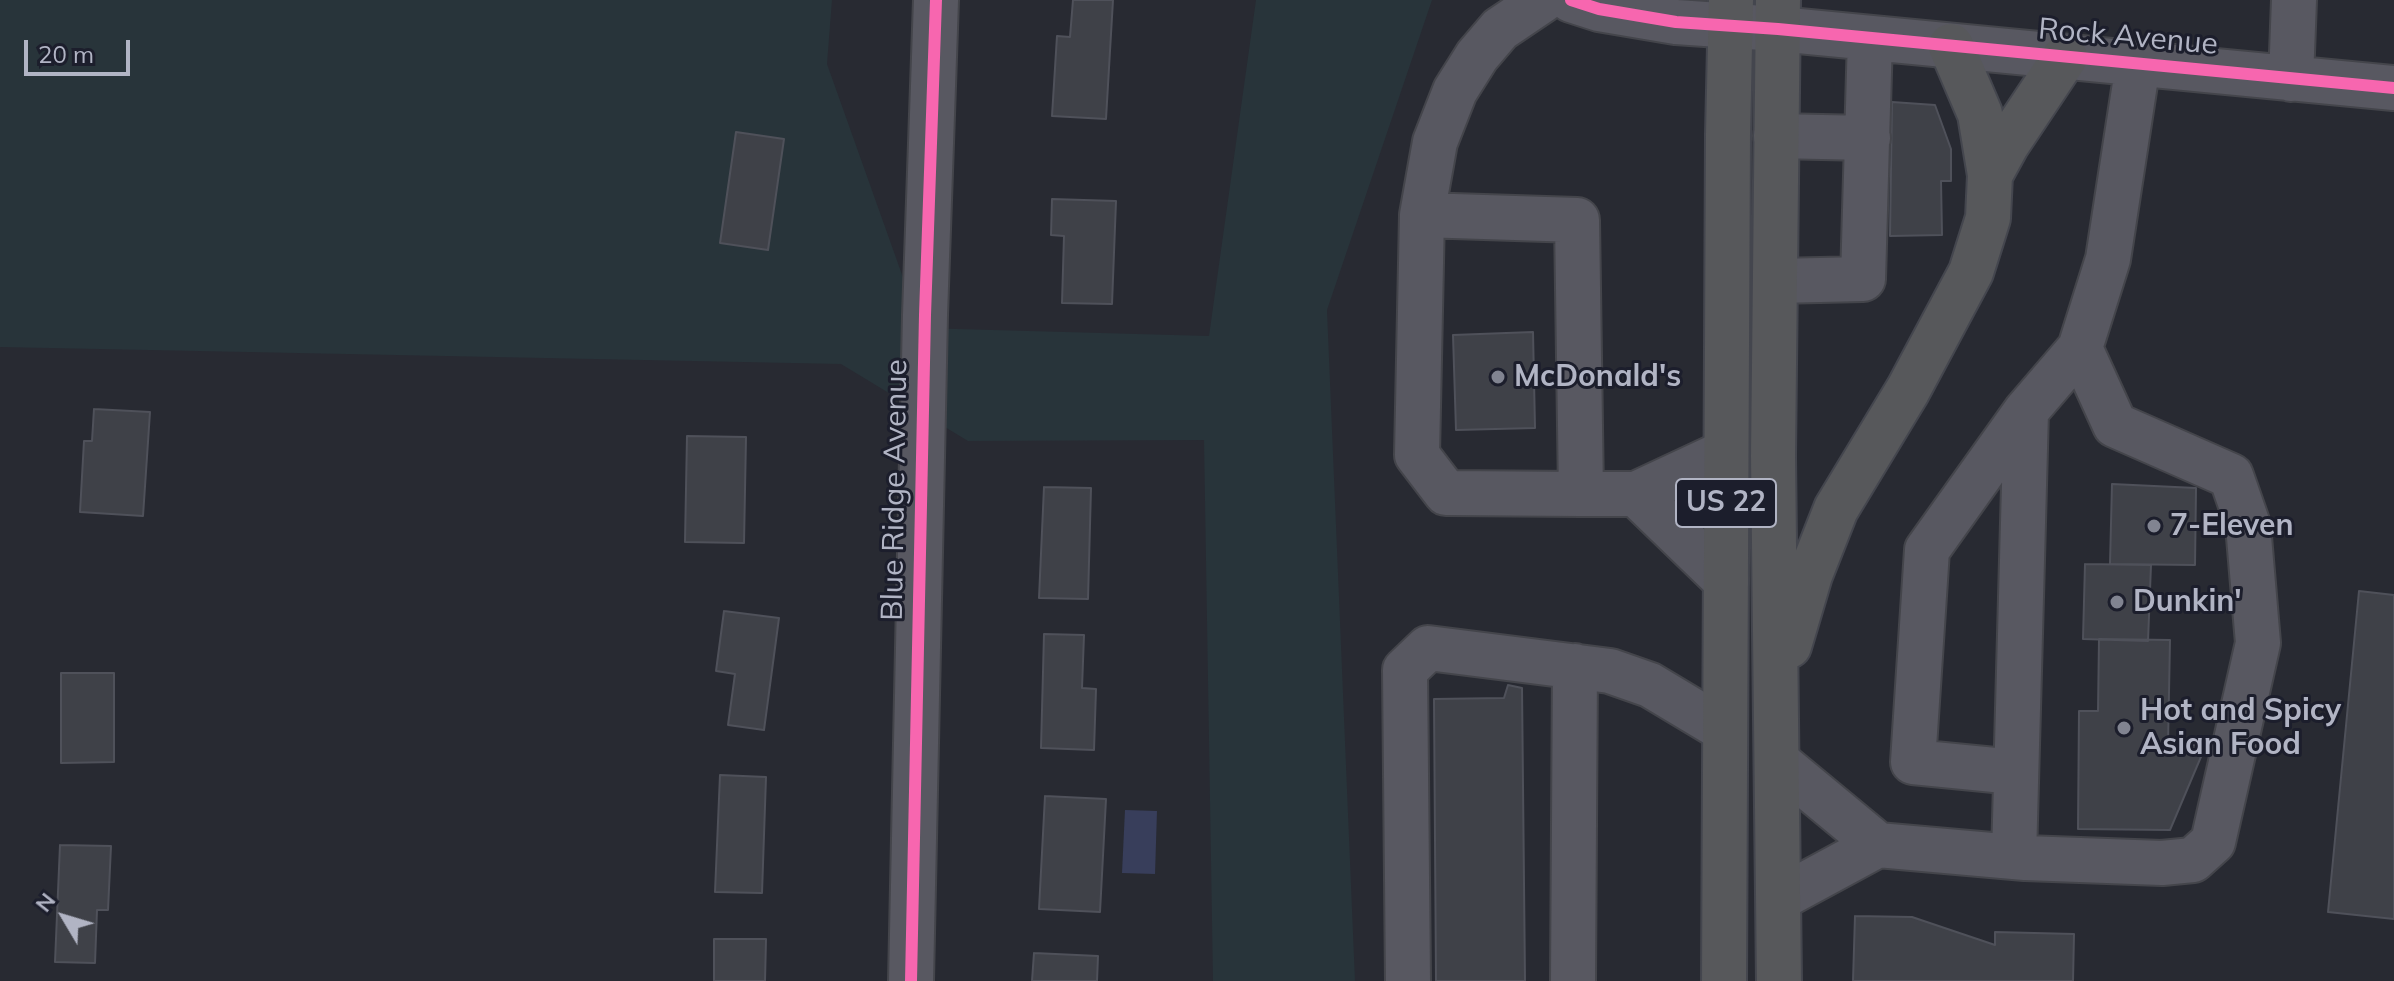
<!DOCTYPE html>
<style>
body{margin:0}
#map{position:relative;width:2394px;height:981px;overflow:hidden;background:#282a32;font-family:Mulish,sans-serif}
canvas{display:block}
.north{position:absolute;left:24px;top:877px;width:80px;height:80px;-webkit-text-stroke:6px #1c1e2c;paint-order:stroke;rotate:308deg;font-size:22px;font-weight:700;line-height:32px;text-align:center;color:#b1b4c4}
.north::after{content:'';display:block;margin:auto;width:28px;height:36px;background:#b1b4c4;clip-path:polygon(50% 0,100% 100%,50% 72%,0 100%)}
.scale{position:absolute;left:24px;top:40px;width:106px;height:36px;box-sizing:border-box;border:4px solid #b1b4c4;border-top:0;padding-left:10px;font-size:24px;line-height:28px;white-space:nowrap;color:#b1b4c4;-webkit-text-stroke:6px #1c1e2c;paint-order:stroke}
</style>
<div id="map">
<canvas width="2394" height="981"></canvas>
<div class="north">N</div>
<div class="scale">20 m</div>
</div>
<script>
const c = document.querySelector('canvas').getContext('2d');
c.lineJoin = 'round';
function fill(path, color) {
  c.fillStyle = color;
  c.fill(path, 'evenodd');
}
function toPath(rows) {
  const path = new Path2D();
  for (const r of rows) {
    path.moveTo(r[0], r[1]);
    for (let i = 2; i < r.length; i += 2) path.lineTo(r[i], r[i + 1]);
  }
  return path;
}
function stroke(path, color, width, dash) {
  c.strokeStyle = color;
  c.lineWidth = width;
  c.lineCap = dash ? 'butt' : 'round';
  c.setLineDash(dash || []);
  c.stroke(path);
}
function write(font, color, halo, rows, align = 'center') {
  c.font = font + ' Mulish,sans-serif';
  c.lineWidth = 6;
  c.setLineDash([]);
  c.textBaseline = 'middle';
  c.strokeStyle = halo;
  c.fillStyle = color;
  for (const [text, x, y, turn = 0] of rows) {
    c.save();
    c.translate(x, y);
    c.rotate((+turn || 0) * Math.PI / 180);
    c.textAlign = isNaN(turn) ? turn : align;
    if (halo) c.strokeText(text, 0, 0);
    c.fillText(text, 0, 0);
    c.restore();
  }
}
const green = toPath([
 [0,0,832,0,827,64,921,328,1209,336,1256,0,1432,0,1327,310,1355,981,1213,981,1204,440,968,441,841,364,0,347]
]);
const water = toPath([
 [1125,810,1157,811,1155,874,1122,873]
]);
const building = toPath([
 [1073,0,1113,0,1106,119,1052,116,1057,36,1070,37,1073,0],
 [1892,102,1935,105,1951,149,1951,181,1941,181,1942,235,1890,236,1892,102],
 [736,132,784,139,768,250,720,243,736,132],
 [1052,199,1116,201,1112,304,1062,303,1064,236,1051,235,1052,199],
 [1533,332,1535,428,1456,430,1453,335,1533,332],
 [94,409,150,412,143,516,80,512,84,441,92,441,94,409],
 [687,436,746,437,744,543,685,542,687,436],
 [2112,484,2196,488,2195,565,2110,564,2112,484],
 [1044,487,1091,488,1088,599,1039,598,1044,487],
 [2085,564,2151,565,2148,641,2083,639,2085,564],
 [2359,591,2394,595,2394,919,2328,912,2359,591],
 [724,611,779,618,764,730,728,725,735,674,716,671,724,611],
 [1044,634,1084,635,1082,688,1096,689,1094,750,1041,748,1044,634],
 [2099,639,2170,640,2168,745,2206,745,2170,830,2078,829,2079,711,2098,711,2099,639],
 [61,673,114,673,114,762,61,763,61,673],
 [1508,685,1522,688,1525,981,1436,981,1434,699,1504,698,1508,685],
 [720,775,766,777,762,893,715,892,720,775],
 [1045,796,1106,799,1100,912,1039,909,1045,796],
 [60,845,111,846,108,910,97,910,95,963,55,962,60,845],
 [1855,916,1912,917,1995,945,1995,932,2074,934,2073,981,1853,981,1855,916],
 [714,939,766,939,765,981,714,981,714,939],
 [1034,953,1098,956,1097,981,1032,981,1034,953]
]);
const minor = toPath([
 [1571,0,1599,9,1676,22,1778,29,2394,88],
 [2291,79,2294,0],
 [1776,136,1868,138],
 [1422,215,1435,142,1455,91,1477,56,1500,29,1543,0],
 [1776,281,1863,279,1870,38],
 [1581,494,1577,220,1422,215,1417,455,1446,493,1581,494,1636,494],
 [1726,581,1636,494,1726,452],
 [1779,763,1878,845,1780,898],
 [2015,772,1913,762,1927,550,2026,411],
 [1878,845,2025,858,2162,863,2193,860,2213,842,2258,643,2248,525,2231,476,2115,425,2080,348,2108,259,2138,64],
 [2014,857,2026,411,2080,348],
 [911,981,925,315,936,0],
 [1408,981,1405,670,1428,648,1610,671,1650,685,1725,730],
 [1573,981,1575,666]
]);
const highway = toPath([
 [1778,0,1773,456,1779,981],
 [1951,46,1980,114,1990,175],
 [1789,646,1810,575,1836,509,1908,390,1971,272,1988,218,1990,175,2007,144,2065,57],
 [1724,981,1728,135,1731,0]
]);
const cycleway = toPath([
 [1571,0,1599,9,1676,22,1778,29,2394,88],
 [911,981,925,315,936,0]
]);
const markers = [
 [1498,377,8,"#818491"],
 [2154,526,8,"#818491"],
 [2117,602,8,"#818491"],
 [2124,728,8,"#818491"]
];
const shields = [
 [1726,503,100]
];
const shieldNames = [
 ["US 22",1726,503]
];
const streetNames = [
 ["Rock Avenue",2128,37,5],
 ["Blue Ridge Avenue",895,490,-89]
];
const poiNames = [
 ["McDonald's",1514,377],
 ["7-Eleven",2170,526],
 ["Dunkin'",2133,602],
 ["Hot and Spicy",2140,711],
 ["Asian Food",2140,745]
];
fill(green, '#28343a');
fill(water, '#383e5b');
fill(building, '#3f4148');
stroke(building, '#4f515a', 2);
stroke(minor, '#44454b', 48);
stroke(highway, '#44464e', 48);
stroke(minor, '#585861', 44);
stroke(highway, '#57585b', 44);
stroke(cycleway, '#f766af', 12);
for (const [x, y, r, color] of markers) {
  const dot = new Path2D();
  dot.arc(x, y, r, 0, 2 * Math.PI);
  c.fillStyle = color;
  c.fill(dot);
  stroke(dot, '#1c1e2c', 3);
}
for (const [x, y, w] of shields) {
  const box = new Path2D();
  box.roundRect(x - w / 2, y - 24, w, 48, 6);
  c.fillStyle = '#1c1e2c';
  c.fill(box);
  stroke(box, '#b1b4c4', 2);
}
write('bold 28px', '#b1b4c4', null, shieldNames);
write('30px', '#b1b4c4', '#1c1e2c', streetNames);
write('bold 30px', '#b1b4c4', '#1c1e2c', poiNames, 'left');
</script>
